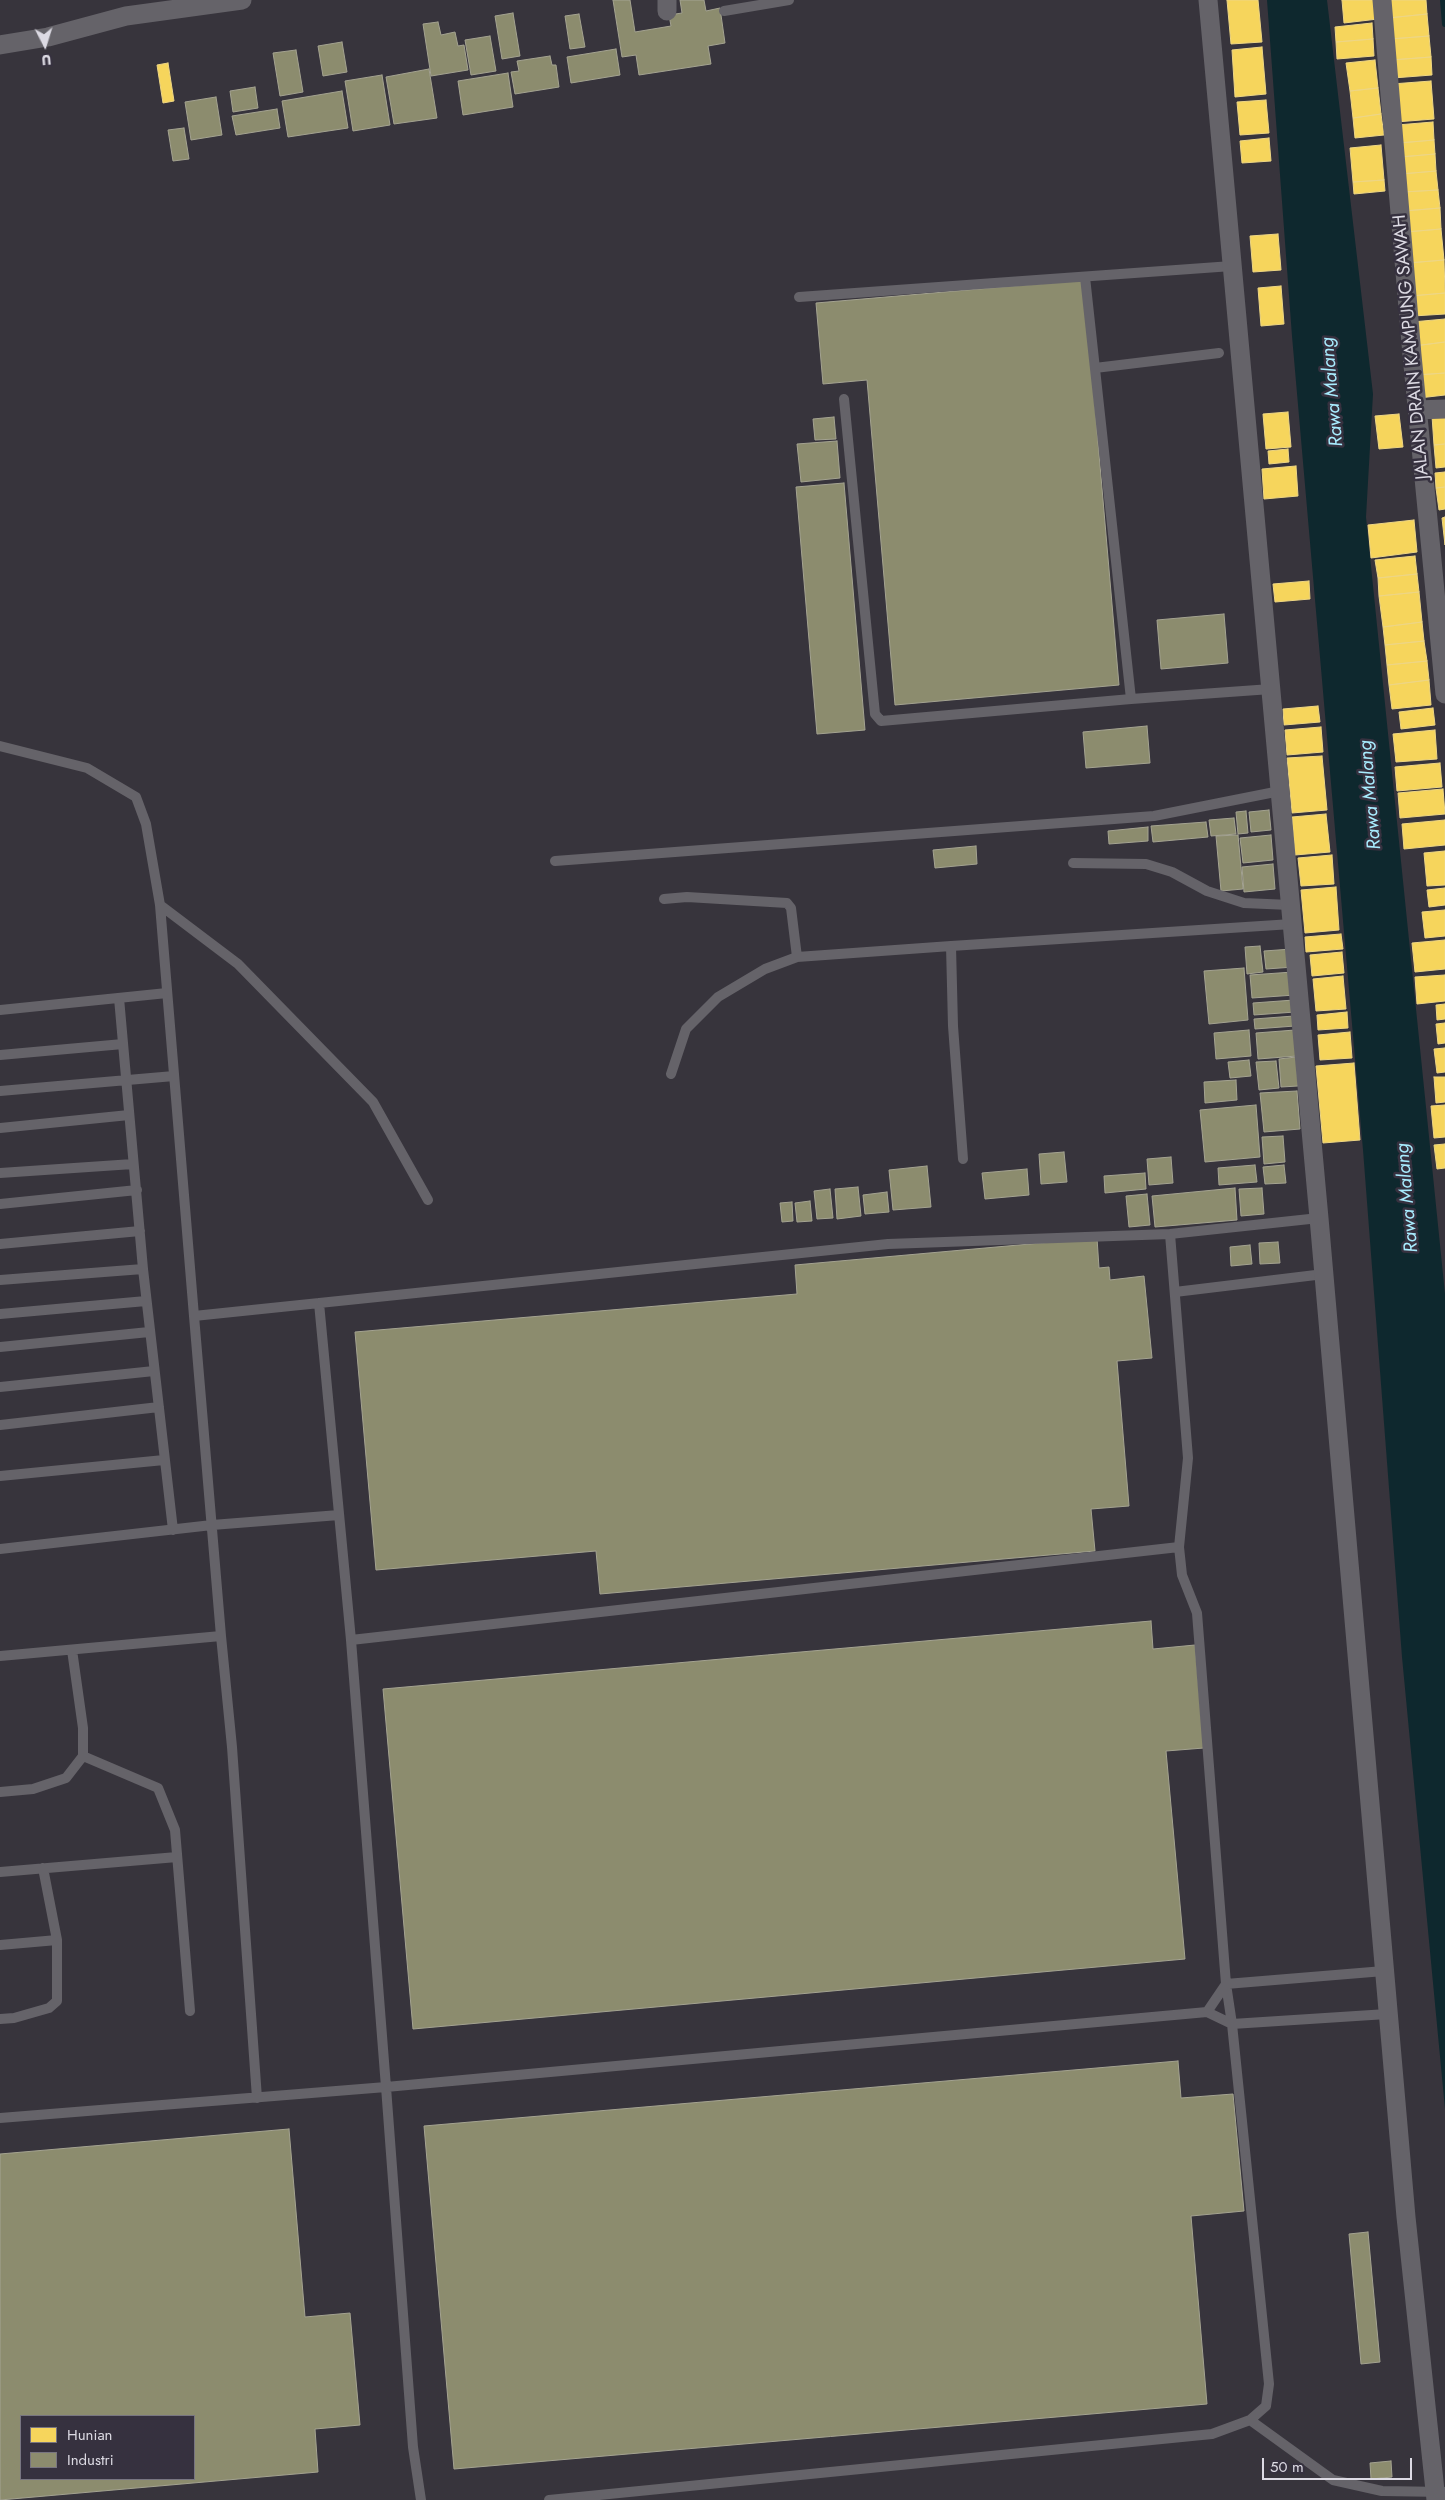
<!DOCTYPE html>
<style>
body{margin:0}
#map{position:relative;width:1445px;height:2500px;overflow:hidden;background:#37343c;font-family:Jost,sans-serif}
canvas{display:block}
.legend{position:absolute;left:20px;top:2415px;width:175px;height:65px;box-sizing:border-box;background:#36313f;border:1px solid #787581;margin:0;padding:6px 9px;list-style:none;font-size:15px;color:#dcdae3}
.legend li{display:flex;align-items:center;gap:10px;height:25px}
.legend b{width:25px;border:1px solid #787581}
.north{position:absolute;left:20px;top:20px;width:50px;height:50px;-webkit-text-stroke:4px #36313f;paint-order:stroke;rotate:175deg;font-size:14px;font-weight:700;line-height:20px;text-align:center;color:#dcdae3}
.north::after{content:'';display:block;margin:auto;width:18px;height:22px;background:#dcdae3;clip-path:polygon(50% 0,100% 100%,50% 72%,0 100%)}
.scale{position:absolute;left:1262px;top:2458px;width:150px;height:22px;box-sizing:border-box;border:2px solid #dcdae3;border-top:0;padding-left:6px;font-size:15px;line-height:18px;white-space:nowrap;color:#dcdae3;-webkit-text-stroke:4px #36313f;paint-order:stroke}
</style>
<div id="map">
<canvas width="1445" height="2500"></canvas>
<ul class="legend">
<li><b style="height:14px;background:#f6d55c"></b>Hunian</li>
<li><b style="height:14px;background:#8c8c6e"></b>Industri</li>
</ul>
<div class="north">U</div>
<div class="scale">50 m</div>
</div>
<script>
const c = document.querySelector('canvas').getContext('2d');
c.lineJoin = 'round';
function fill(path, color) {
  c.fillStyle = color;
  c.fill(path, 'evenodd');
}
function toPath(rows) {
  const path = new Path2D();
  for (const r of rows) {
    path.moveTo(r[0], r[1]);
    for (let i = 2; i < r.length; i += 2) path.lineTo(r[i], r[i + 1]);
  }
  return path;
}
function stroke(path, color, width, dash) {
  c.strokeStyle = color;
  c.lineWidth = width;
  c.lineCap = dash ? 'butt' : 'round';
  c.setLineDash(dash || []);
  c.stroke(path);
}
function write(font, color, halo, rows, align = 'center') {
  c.font = font + ' Jost,sans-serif';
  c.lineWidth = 5;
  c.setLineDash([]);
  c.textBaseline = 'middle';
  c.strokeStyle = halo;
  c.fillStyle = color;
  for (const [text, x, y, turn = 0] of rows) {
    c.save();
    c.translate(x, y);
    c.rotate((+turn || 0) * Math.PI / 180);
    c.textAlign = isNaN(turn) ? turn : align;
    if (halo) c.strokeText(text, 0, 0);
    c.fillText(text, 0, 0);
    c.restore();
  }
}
const water = toPath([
 [1267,0,1327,0,1373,394,1366,517,1445,1294,1445,2109,1402,1657,1363,1150,1292,336]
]);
const homes = toPath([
 [1227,0,1258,0,1262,42,1231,44,1227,0],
 [1342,0,1375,0,1378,19,1344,23,1342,0],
 [1386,0,1426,0,1427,14,1388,18,1386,0],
 [1427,14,1429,36,1390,39,1388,18,1427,14],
 [1372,23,1373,39,1336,42,1335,27,1372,23],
 [1429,36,1431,57,1391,60,1390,39,1429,36],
 [1373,39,1374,56,1337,59,1336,42,1373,39],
 [1262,47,1266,94,1235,97,1232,50,1262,47],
 [1431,57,1432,75,1393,78,1391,60,1431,57],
 [1375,60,1378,88,1350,91,1346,63,1375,60],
 [168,63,174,101,163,103,157,65,168,63],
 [1431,81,1434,119,1396,122,1392,84,1431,81],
 [1378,88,1381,114,1353,118,1350,91,1378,88],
 [1266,100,1269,133,1240,135,1237,102,1266,100],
 [1381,114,1384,135,1355,138,1353,118,1381,114],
 [1433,122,1434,140,1399,143,1397,125,1433,122],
 [1269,138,1271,161,1242,163,1240,141,1269,138],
 [1434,140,1435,154,1400,157,1399,143,1434,140],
 [1381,145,1384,180,1353,182,1350,148,1381,145],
 [1435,154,1436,171,1401,174,1400,157,1435,154],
 [1436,171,1438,190,1403,192,1401,174,1436,171],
 [1384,180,1385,191,1354,194,1353,182,1384,180],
 [1438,190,1440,208,1404,211,1403,192,1438,190],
 [1440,208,1441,229,1406,232,1404,211,1440,208],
 [1441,229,1444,260,1408,263,1406,232,1441,229],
 [1278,234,1281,270,1253,272,1250,236,1278,234],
 [1444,260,1445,293,1411,296,1408,263,1444,260],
 [1281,286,1284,324,1261,326,1258,288,1281,286],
 [1445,293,1445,314,1413,316,1411,296,1445,293],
 [1445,319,1445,342,1414,346,1412,322,1445,319],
 [1445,342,1445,373,1417,375,1414,346,1445,342],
 [1445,373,1445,395,1419,398,1417,375,1445,373],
 [1288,412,1291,447,1266,449,1263,414,1288,412],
 [1399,414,1403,447,1379,449,1375,416,1399,414],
 [1445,415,1445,444,1434,445,1432,416,1445,415],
 [1445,444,1445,467,1436,468,1434,445,1445,444],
 [1288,449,1289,462,1269,464,1268,451,1288,449],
 [1296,466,1298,496,1264,499,1262,469,1296,466],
 [1445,472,1445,487,1436,488,1435,473,1445,472],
 [1445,487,1445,509,1439,510,1436,488,1445,487],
 [1445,517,1445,545,1442,518,1445,517],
 [1414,520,1417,552,1371,558,1368,525,1414,520],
 [1415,556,1417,574,1378,578,1375,560,1415,556],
 [1417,574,1419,592,1379,596,1378,578,1417,574],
 [1309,581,1310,599,1275,602,1273,584,1309,581],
 [1419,592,1422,622,1383,627,1379,596,1419,592],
 [1422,622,1424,641,1385,645,1383,627,1422,622],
 [1424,641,1427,661,1387,665,1385,645,1424,641],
 [1427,661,1429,680,1389,685,1387,665,1427,661],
 [1429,680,1431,705,1392,709,1389,685,1429,680],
 [1318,706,1320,722,1284,725,1283,709,1318,706],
 [1433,708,1435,725,1401,729,1399,712,1433,708],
 [1321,727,1323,752,1287,755,1285,730,1321,727],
 [1435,730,1437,759,1396,762,1393,734,1435,730],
 [1322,756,1327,810,1292,813,1287,758,1322,756],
 [1440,763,1442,787,1397,791,1395,767,1440,763],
 [1443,789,1445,814,1400,818,1398,793,1443,789],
 [1326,814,1330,852,1295,855,1292,817,1326,814],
 [1445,820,1445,845,1404,849,1402,824,1445,820],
 [1445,851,1445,885,1427,886,1424,853,1445,851],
 [1332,855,1334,884,1301,886,1298,858,1332,855],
 [1336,887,1339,930,1305,933,1301,890,1336,887],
 [1445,888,1445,905,1429,907,1427,890,1445,888],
 [1445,910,1445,936,1425,938,1422,912,1445,910],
 [1341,934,1343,949,1306,952,1305,937,1341,934],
 [1445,940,1445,969,1415,972,1412,943,1445,940],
 [1342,952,1344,973,1312,976,1310,955,1342,952],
 [1445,975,1445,1001,1417,1004,1415,977,1445,975],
 [1343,976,1346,1009,1316,1011,1313,979,1343,976],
 [1445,1004,1445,1019,1437,1020,1436,1005,1445,1004],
 [1347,1012,1348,1028,1318,1030,1317,1015,1347,1012],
 [1445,1023,1445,1043,1438,1044,1436,1024,1445,1023],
 [1350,1032,1352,1058,1320,1060,1318,1035,1350,1032],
 [1445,1048,1445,1072,1437,1073,1434,1049,1445,1048],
 [1354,1063,1360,1140,1323,1143,1316,1066,1354,1063],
 [1434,1077,1445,1077,1445,1102,1436,1103,1434,1077],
 [1445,1105,1445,1137,1434,1138,1431,1106,1445,1105],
 [1445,1144,1445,1168,1437,1169,1434,1145,1445,1144]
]);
const industry = toPath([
 [613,0,630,0,635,32,671,26,669,15,682,13,680,0,704,0,706,11,720,8,725,43,708,46,711,64,639,75,636,55,622,57,613,0],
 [513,13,520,56,502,59,495,16,513,13],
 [579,14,585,47,570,49,565,16,579,14],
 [438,22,441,35,455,32,458,46,464,45,468,70,431,76,423,24,438,22],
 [490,36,496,71,471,75,465,40,490,36],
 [342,42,347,72,323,76,318,46,342,42],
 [616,49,620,75,571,83,567,57,616,49],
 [296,50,303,92,280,96,273,53,296,50],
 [550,56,552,65,556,65,559,87,515,94,511,72,519,71,517,61,550,56],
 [429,69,437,118,394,124,386,77,429,69],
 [508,73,513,107,463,115,458,81,508,73],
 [382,75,390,125,353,131,345,81,382,75],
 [255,87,258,108,233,112,230,91,255,87],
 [342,91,348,128,288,137,282,101,342,91],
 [216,97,222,135,191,140,185,102,216,97],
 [277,109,280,128,236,135,232,116,277,109],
 [184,128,189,159,173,161,168,130,184,128],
 [1084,280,1119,685,895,705,867,380,823,384,816,303,1084,280],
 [834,417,836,439,815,440,813,419,834,417],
 [837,441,840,478,801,482,797,444,837,441],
 [844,483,865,730,817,734,796,487,844,483],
 [1224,614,1228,663,1161,669,1157,620,1224,614],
 [1147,726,1150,763,1086,768,1083,732,1147,726],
 [1269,810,1271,830,1251,832,1249,812,1269,810],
 [1246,811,1248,833,1238,834,1236,812,1246,811],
 [1234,818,1236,834,1211,836,1209,820,1234,818],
 [1206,822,1208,837,1153,842,1151,826,1206,822],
 [1148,827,1148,841,1109,844,1108,831,1148,827],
 [1238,835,1243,889,1221,891,1216,836,1238,835],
 [1271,835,1273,860,1243,863,1240,838,1271,835],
 [976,846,977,864,935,868,933,850,976,846],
 [1273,864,1275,889,1244,892,1242,867,1273,864],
 [1260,946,1263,972,1247,974,1245,947,1260,946],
 [1292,949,1294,967,1266,969,1264,951,1292,949],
 [1244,968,1248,1020,1209,1024,1204,971,1244,968],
 [1293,972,1295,995,1252,998,1250,975,1293,972],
 [1294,1000,1295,1012,1254,1015,1253,1003,1294,1000],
 [1294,1016,1295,1026,1255,1029,1254,1019,1294,1016],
 [1249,1030,1251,1056,1216,1059,1214,1033,1249,1030],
 [1295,1030,1297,1056,1258,1059,1256,1033,1295,1030],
 [1296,1057,1298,1086,1281,1087,1279,1059,1296,1057],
 [1249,1060,1251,1076,1230,1078,1228,1062,1249,1060],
 [1276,1061,1279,1088,1259,1090,1256,1062,1276,1061],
 [1236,1080,1237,1100,1205,1103,1204,1082,1236,1080],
 [1297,1091,1300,1129,1264,1132,1260,1093,1297,1091],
 [1256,1105,1260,1157,1205,1162,1200,1110,1256,1105],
 [1283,1136,1285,1162,1264,1164,1262,1137,1283,1136],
 [1064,1152,1067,1182,1041,1184,1039,1154,1064,1152],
 [1171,1157,1173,1183,1149,1185,1147,1159,1171,1157],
 [1255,1165,1257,1182,1219,1185,1218,1168,1255,1165],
 [1284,1165,1286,1183,1265,1184,1263,1167,1284,1165],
 [927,1166,931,1207,893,1210,889,1170,927,1166],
 [1027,1169,1029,1195,985,1199,982,1173,1027,1169],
 [1145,1173,1146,1189,1105,1193,1104,1176,1145,1173],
 [858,1187,861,1216,837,1219,835,1189,858,1187],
 [1235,1188,1237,1220,1155,1227,1152,1196,1235,1188],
 [1262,1188,1264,1214,1241,1216,1239,1189,1262,1188],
 [830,1189,833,1218,817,1219,814,1191,830,1189],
 [887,1192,889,1212,865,1214,863,1195,887,1192],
 [1147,1194,1150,1225,1129,1227,1126,1196,1147,1194],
 [810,1201,812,1221,797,1222,795,1203,810,1201],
 [792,1202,793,1221,782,1222,780,1203,792,1202],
 [1097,1238,1099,1268,1109,1267,1110,1280,1144,1276,1152,1358,1117,1361,1129,1506,1091,1509,1095,1551,600,1594,596,1551,376,1570,355,1332,797,1294,795,1265,1097,1238],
 [1278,1242,1280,1263,1260,1264,1259,1243,1278,1242],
 [1250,1245,1252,1264,1231,1266,1230,1247,1250,1245],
 [1151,1621,1153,1649,1195,1645,1204,1748,1166,1751,1185,1959,413,2029,383,1689,1151,1621],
 [1178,2061,1181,2098,1233,2094,1244,2211,1191,2216,1207,2404,454,2469,424,2126,1178,2061],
 [289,2129,305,2317,350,2313,360,2425,315,2429,318,2472,0,2500,0,2154,289,2129],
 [21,2416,194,2416,194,2479,21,2479,21,2416],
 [1368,2232,1380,2362,1361,2364,1349,2234,1368,2232],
 [1391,2461,1392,2477,1371,2479,1370,2463,1391,2461]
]);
const stream = toPath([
 [1443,0,1445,24]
]);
const service = toPath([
 [724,11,789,0],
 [1085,277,1131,699],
 [799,297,1232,266],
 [1095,368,1219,353],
 [844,399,875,714,881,721,1131,699,1271,689],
 [0,746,87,768,136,797,146,824,160,905],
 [555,861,1154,816,1280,791],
 [1073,863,1146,864,1172,872,1207,891,1244,903,1290,905],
 [664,899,687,897,787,903,791,908,797,957],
 [119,998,143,1269,173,1530],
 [0,1010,167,993],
 [0,1055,123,1044],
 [671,1074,686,1029,718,997,765,969,797,957,951,946],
 [0,1091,174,1076],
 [0,1128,129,1115],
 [963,1159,953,1026,951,946,1292,924],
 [0,1173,133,1164],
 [0,1204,137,1190],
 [0,1244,140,1231],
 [0,1280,143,1269],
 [1175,1292,1324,1274],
 [319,1303,351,1640],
 [0,1314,146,1301],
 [194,1316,160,905,238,964,373,1102,428,1200],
 [0,1347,149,1332],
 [0,1387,154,1371],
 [0,1425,159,1407],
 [0,1476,164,1460],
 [0,1549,212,1525,339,1515],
 [221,1636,194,1316,888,1244,1170,1234,1319,1218],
 [0,1656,221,1636,232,1747,257,2098],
 [83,1756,158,1788,175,1830,190,2011],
 [0,1792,33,1789,66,1778,83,1756,83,1728,72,1650],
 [0,1872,177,1857],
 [0,1945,57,1940,43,1868],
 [1207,2012,1226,1984,1384,1971],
 [0,2019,14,2018,49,2008,57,2001,57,1940],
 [0,2118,386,2087,351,1640,1179,1547],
 [1250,2420,1333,2480,1382,2491,1445,2492],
 [421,2500,413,2447,386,2087,1207,2012,1232,2024,1387,2014],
 [549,2500,1212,2434,1250,2420,1266,2406,1269,2384,1232,2024,1226,1984,1197,1613,1182,1575,1179,1547,1188,1458,1170,1234]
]);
const minor = toPath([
 [1208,0,1319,1218,1406,2217,1436,2500],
 [1382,0,1412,355,1445,694],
 [667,11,667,0],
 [0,45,48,37,126,16,242,0],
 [1417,410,1445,409]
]);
const streetNames = [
 ["JALAN DRAIN KAMPUNG SAWAH",1412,347,-95]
];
const waterNames = [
 ["Rawa Malang",1333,392,-95],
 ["Rawa Malang",1371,795,-95],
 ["Rawa Malang",1408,1198,-95]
];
fill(water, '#0e282e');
fill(homes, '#f6d55c');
stroke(homes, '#eed684', 1);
fill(industry, '#8c8c6e');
stroke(industry, '#a4a391', 1);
stroke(stream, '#0e282e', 6);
stroke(service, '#656369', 10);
stroke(minor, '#656369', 19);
write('18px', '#dcdae3', '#36313f', streetNames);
write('italic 19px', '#a8ecfe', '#36313f', waterNames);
</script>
